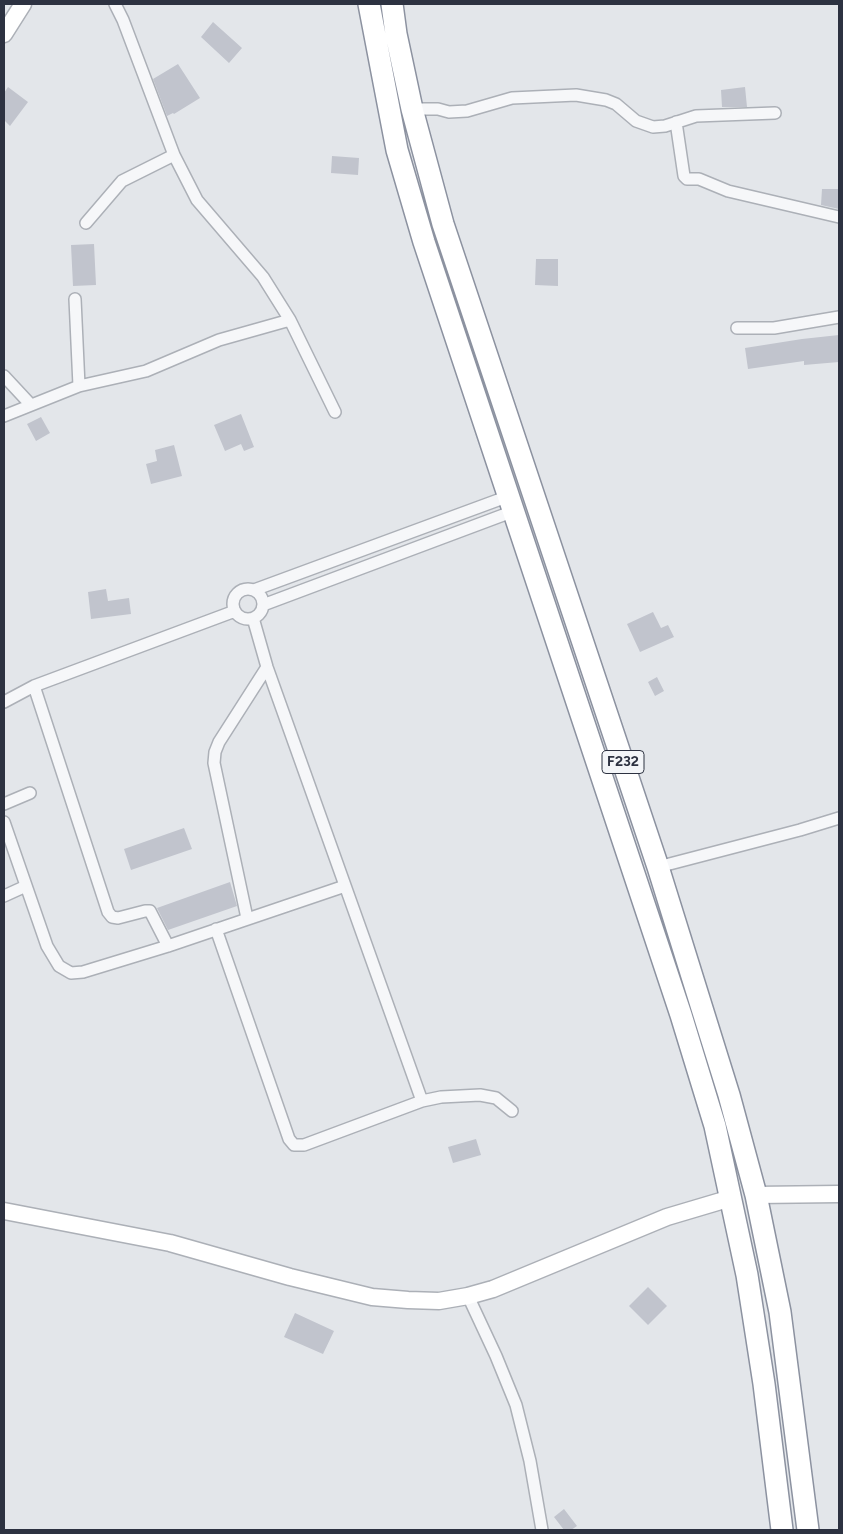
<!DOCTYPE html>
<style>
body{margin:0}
#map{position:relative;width:843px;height:1534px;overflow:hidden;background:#e3e6ea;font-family:Figtree,sans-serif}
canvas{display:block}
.frame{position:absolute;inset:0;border:5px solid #2d3241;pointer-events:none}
</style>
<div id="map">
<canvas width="843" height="1534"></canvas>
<div class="frame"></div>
</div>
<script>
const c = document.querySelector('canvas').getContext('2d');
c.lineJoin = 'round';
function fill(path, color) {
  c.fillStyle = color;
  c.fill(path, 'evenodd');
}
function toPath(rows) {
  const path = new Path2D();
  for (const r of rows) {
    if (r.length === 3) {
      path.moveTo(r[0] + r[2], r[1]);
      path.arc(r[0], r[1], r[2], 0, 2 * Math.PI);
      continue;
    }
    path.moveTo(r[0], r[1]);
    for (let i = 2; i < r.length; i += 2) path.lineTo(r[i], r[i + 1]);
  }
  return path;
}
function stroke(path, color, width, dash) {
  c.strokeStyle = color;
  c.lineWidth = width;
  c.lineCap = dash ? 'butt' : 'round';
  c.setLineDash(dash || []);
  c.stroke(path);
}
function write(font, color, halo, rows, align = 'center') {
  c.font = font + ' Figtree,sans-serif';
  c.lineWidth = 4.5;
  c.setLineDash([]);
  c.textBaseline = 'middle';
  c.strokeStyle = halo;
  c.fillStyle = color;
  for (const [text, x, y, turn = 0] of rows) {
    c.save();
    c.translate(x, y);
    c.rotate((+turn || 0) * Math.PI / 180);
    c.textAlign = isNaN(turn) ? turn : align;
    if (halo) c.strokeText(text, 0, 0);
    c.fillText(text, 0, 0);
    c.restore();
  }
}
const building = toPath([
 [213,22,242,48,229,63,201,37],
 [178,64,200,98,174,114,173,113,167,116,153,79],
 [8,87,28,102,10,126,4,120,4,93],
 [745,87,747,107,722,107,721,90],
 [332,156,359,158,358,175,331,173],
 [822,189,839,189,839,209,821,205],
 [94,244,96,285,73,286,71,245],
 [536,259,558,259,558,286,535,285],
 [839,335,839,362,804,365,804,361,748,369,745,348,802,339],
 [241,414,254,447,244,451,241,444,225,451,214,425],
 [41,417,50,433,36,441,27,424],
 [174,445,182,476,151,484,146,464,157,461,155,450],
 [106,589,108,601,129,598,131,614,91,619,88,592],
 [653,612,661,628,668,625,674,637,640,652,627,624],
 [657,677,664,691,655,696,648,682],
 [184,828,192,849,131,870,124,849],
 [230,882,237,906,168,930,157,908],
 [476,1139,481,1155,453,1163,448,1147],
 [648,1287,667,1306,648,1325,629,1306],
 [295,1313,334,1331,323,1354,284,1337],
 [564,1509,577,1526,571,1530,564,1530,554,1517]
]);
const street = toPath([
 [115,4,123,20,174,155,197,200,263,277,290,320,335,412],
 [412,109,438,109,449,112,467,111,512,98,576,95,606,100,616,104,636,121,653,127,665,126,696,116,775,113],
 [676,122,684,176,687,179,699,179,728,191,839,217],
 [86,223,122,181,174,155],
 [75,299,79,386],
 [737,328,774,328,839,317],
 [4,376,31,405],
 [4,416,79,386,146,371,219,340,290,320],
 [248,604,15],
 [254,590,509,496],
 [263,605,514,511],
 [253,618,267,667,422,1101],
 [34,686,108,912,112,917,118,918,145,911,150,911,168,946],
 [4,702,34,686,235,611],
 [4,804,30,793],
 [4,822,47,946,59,966,71,973,83,972,168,946,345,886],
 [658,867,800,830,839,818],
 [4,896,26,886],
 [247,918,214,763,215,752,219,742,267,667],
 [216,929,289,1139,294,1145,304,1145,422,1101,441,1097,480,1095,496,1098,512,1111],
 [468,1296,496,1356,516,1405,530,1461,542,1530]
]);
const secondary = toPath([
 [4,34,23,4],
 [756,1195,839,1194],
 [4,1211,170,1243,290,1277,372,1297,408,1300,439,1301,468,1296,493,1289,667,1217,731,1198]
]);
const highway = toPath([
 [369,4,397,150,424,242,681,1015,715,1126,747,1275,764,1384,782,1530],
 [392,4,396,34,412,109,443,224,658,867,729,1095,756,1195,780,1312,808,1530]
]);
const shields = [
 [623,762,42]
];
const shieldNames = [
 ["F232",623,762]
];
fill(building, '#c1c4cd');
stroke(street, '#acb0b7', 14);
stroke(secondary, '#acb0b7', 19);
stroke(highway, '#8c92a0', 24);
stroke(street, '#f6f7f9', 11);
stroke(secondary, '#fff', 16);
stroke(highway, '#fff', 21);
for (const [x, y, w] of shields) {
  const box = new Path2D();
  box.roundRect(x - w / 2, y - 11.5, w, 23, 4);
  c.fillStyle = '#f3f5f8';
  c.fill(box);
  stroke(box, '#2d3241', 1);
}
write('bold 14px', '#2d3241', null, shieldNames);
</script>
